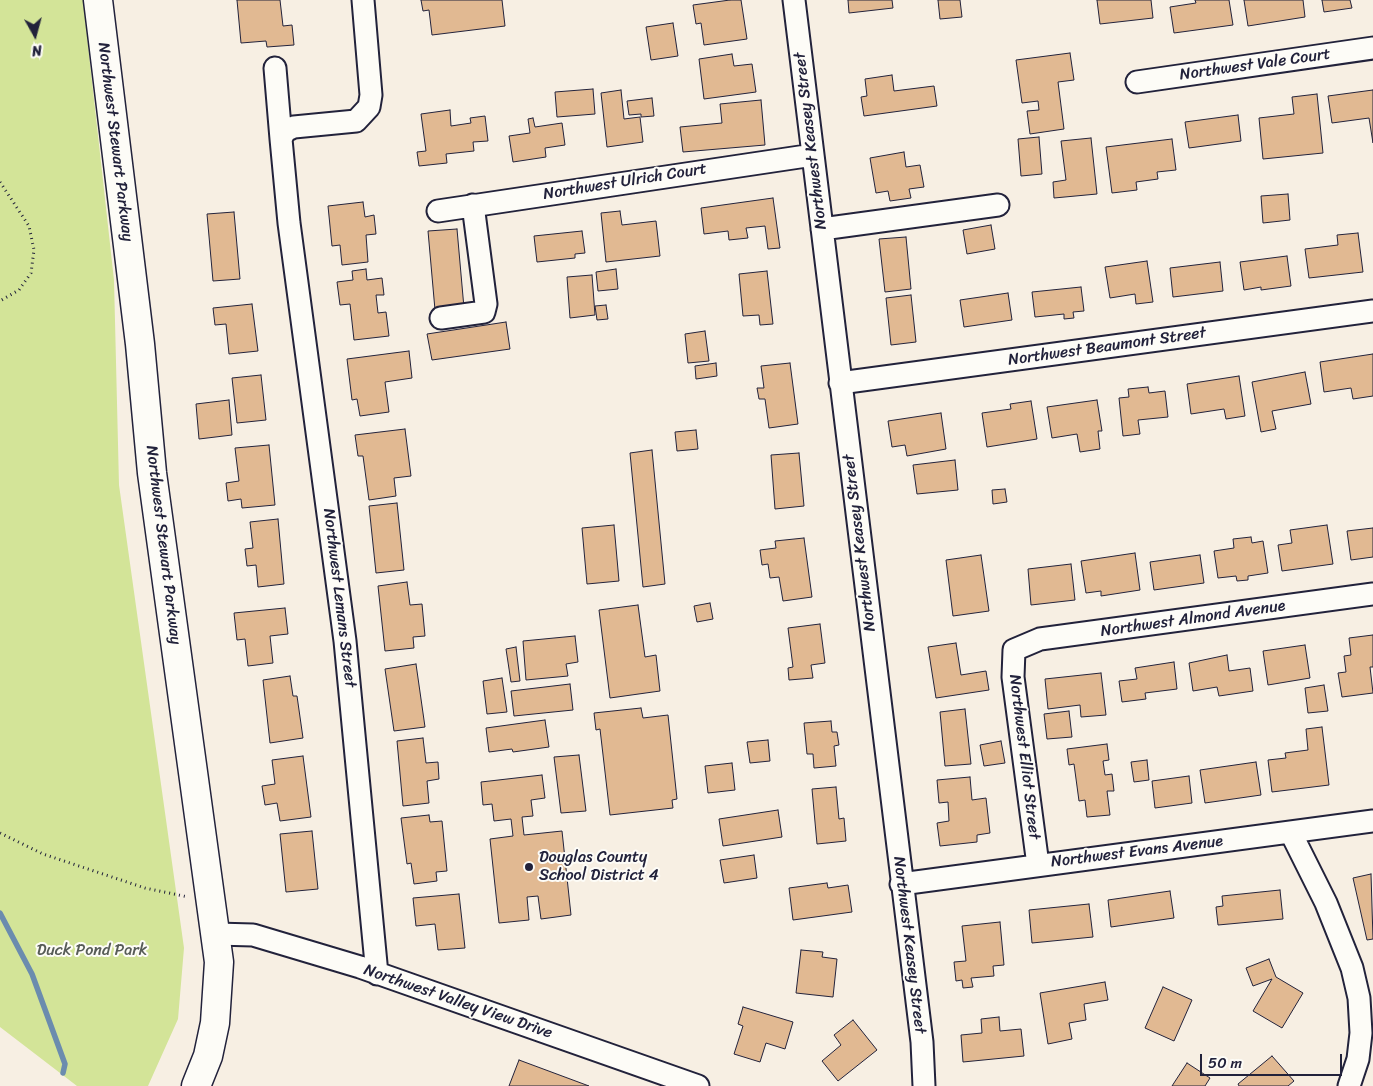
<!DOCTYPE html>
<style>
body{margin:0}
#map{position:relative;width:1373px;height:1086px;overflow:hidden;background:#f7efe3;font-family:Sriracha,sans-serif}
canvas{display:block}
.north{position:absolute;left:10px;top:10px;width:50px;height:50px;-webkit-text-stroke:4px #fdfcf7;paint-order:stroke;rotate:173deg;font-size:14px;font-weight:700;line-height:20px;text-align:center;color:#22223b}
.north::after{content:'';display:block;margin:auto;width:18px;height:22px;background:#22223b;clip-path:polygon(50% 0,100% 100%,50% 72%,0 100%)}
.scale{position:absolute;left:1200px;top:1054px;width:142px;height:22px;box-sizing:border-box;border:2px solid #22223b;border-top:0;padding-left:6px;font-size:15px;line-height:18px;white-space:nowrap;color:#22223b;-webkit-text-stroke:4px #fdfcf7;paint-order:stroke}
</style>
<div id="map">
<canvas width="1373" height="1086"></canvas>
<div class="north">N</div>
<div class="scale">50 m</div>
</div>
<script>
const c = document.querySelector('canvas').getContext('2d');
c.lineJoin = 'round';
function fill(path, color) {
  c.fillStyle = color;
  c.fill(path, 'evenodd');
}
function toPath(rows) {
  const path = new Path2D();
  for (const r of rows) {
    path.moveTo(r[0], r[1]);
    for (let i = 2; i < r.length; i += 2) path.lineTo(r[i], r[i + 1]);
  }
  return path;
}
function stroke(path, color, width, dash) {
  c.strokeStyle = color;
  c.lineWidth = width;
  c.lineCap = dash ? 'butt' : 'round';
  c.setLineDash(dash || []);
  c.stroke(path);
}
function write(font, color, halo, rows, align = 'center') {
  c.font = font + ' Sriracha,sans-serif';
  c.lineWidth = 4;
  c.setLineDash([]);
  c.textBaseline = 'middle';
  c.strokeStyle = halo;
  c.fillStyle = color;
  for (const [text, x, y, turn = 0] of rows) {
    c.save();
    c.translate(x, y);
    c.rotate((+turn || 0) * Math.PI / 180);
    c.textAlign = isNaN(turn) ? turn : align;
    if (halo) c.strokeText(text, 0, 0);
    c.fillText(text, 0, 0);
    c.restore();
  }
}
const green = toPath([
 [0,0,83,0,114,280,119,485,184,948,178,1019,148,1086,77,1086,0,1027]
]);
const stream = toPath([
 [0,913,32,974,65,1064,63,1073]
]);
const building = toPath([
 [237,0,280,0,283,26,292,25,294,45,267,47,266,41,241,43,237,0],
 [421,0,502,0,505,26,432,35,429,10,423,11,421,0],
 [730,0,741,0,747,39,704,45,701,23,696,24,693,5,730,0],
 [848,0,892,0,893,8,849,13,848,0],
 [938,0,960,0,962,17,940,19,938,0],
 [1097,0,1151,0,1153,18,1100,24,1097,0],
 [1195,0,1229,0,1233,25,1174,33,1170,7,1196,3,1195,0],
 [1244,0,1303,0,1305,17,1248,26,1244,0],
 [1322,0,1350,0,1352,8,1324,12,1322,0],
 [673,23,678,56,651,60,646,27,673,23],
 [1070,53,1074,80,1058,82,1064,129,1030,134,1027,111,1039,110,1038,101,1022,103,1016,60,1070,53],
 [732,54,734,66,752,64,756,92,704,99,699,59,732,54],
 [892,75,894,91,934,86,937,106,864,116,861,97,867,96,865,79,892,75],
 [593,89,595,114,557,117,555,92,593,89],
 [621,90,624,119,640,117,643,142,607,147,601,93,621,90],
 [1373,90,1373,143,1369,118,1332,123,1328,96,1373,90],
 [1317,94,1323,153,1263,159,1259,118,1294,114,1292,97,1317,94],
 [652,98,654,116,641,117,641,114,629,115,627,101,652,98],
 [761,100,765,145,683,152,680,127,722,123,720,104,761,100],
 [450,110,451,126,471,123,470,118,485,116,488,141,473,142,474,151,446,154,447,163,419,166,417,152,426,151,421,114,450,110],
 [1238,115,1241,141,1189,148,1185,122,1238,115],
 [533,118,535,127,562,123,565,145,545,148,546,157,513,162,509,136,530,133,528,119,533,118],
 [1039,137,1042,174,1021,176,1018,139,1039,137],
 [1091,138,1097,194,1054,198,1053,182,1066,180,1061,141,1091,138],
 [1172,139,1176,170,1157,172,1158,179,1136,182,1137,190,1112,193,1106,147,1172,139],
 [904,152,906,167,920,165,924,187,909,189,911,198,890,201,888,191,876,193,870,158,904,152],
 [1288,194,1290,220,1263,223,1261,196,1288,194],
 [773,198,780,248,768,249,765,226,746,228,748,238,729,240,728,231,704,234,701,208,773,198],
 [363,202,365,217,374,215,376,234,366,235,368,262,342,265,340,245,332,246,328,206,363,202],
 [620,211,622,225,656,221,660,256,606,262,601,213,620,211],
 [234,212,240,279,213,281,207,214,234,212],
 [991,225,995,249,967,254,963,230,991,225],
 [457,229,464,308,435,310,428,231,457,229],
 [582,231,585,253,575,254,575,258,537,262,534,236,582,231],
 [1358,233,1363,272,1309,278,1305,249,1338,245,1337,235,1358,233],
 [906,237,911,289,885,292,879,239,906,237],
 [1287,256,1291,286,1261,290,1261,287,1244,290,1240,262,1287,256],
 [1147,261,1153,302,1136,304,1135,294,1110,298,1105,267,1147,261],
 [1220,262,1223,291,1173,297,1170,268,1220,262],
 [366,269,367,280,382,278,384,295,376,295,378,313,386,312,389,336,354,340,350,304,340,305,337,282,353,280,352,271,366,269],
 [616,269,618,289,598,291,596,272,616,269],
 [767,271,773,324,760,325,759,315,743,316,739,274,767,271],
 [592,275,595,315,570,318,567,277,592,275],
 [1081,287,1084,311,1073,312,1074,318,1064,319,1064,314,1035,317,1032,292,1081,287],
 [1008,293,1012,320,964,327,960,300,1008,293],
 [911,295,916,342,891,345,886,298,911,295],
 [252,304,258,351,229,354,226,324,215,325,213,308,252,304],
 [606,305,608,319,597,320,595,306,606,305],
 [506,322,510,349,432,360,427,334,506,322],
 [705,331,709,361,688,363,685,334,705,331],
 [409,351,412,378,385,382,389,412,360,416,357,399,352,400,347,359,409,351],
 [1373,354,1373,396,1353,399,1351,388,1324,392,1320,362,1373,354],
 [716,363,717,376,696,379,695,366,716,363],
 [790,363,798,424,769,428,765,399,759,399,757,388,764,388,761,366,790,363],
 [1305,372,1311,404,1272,411,1276,429,1261,432,1252,382,1305,372],
 [261,375,266,420,237,423,232,378,261,375],
 [1239,376,1245,416,1226,419,1224,409,1191,414,1187,384,1239,376],
 [1148,387,1149,393,1165,391,1168,417,1138,420,1140,434,1123,436,1119,398,1129,397,1128,389,1148,387],
 [229,400,232,435,199,439,196,404,229,400],
 [1097,400,1102,431,1098,431,1100,449,1080,452,1077,434,1052,438,1047,407,1097,400],
 [1031,401,1037,439,987,447,982,413,1011,409,1010,404,1031,401],
 [941,413,946,449,907,456,905,445,892,447,888,421,941,413],
 [405,429,411,476,394,478,396,496,369,500,363,456,358,456,355,435,405,429],
 [696,430,698,449,677,451,675,432,696,430],
 [269,445,275,505,242,508,241,499,228,501,226,483,239,481,235,448,269,445],
 [652,450,665,584,643,587,630,453,652,450],
 [799,453,804,506,775,509,771,455,799,453],
 [955,460,958,490,917,494,913,465,955,460],
 [1005,489,1007,502,993,504,992,490,1005,489],
 [397,503,404,570,376,573,369,506,397,503],
 [278,519,284,584,258,587,256,565,247,566,245,549,253,548,250,522,278,519],
 [614,525,619,581,587,584,582,528,614,525],
 [1327,525,1333,564,1282,571,1278,545,1292,543,1290,530,1327,525],
 [1373,528,1373,557,1351,560,1347,531,1373,528],
 [1251,537,1252,543,1263,541,1268,573,1248,576,1248,580,1237,581,1236,576,1218,578,1214,551,1234,548,1233,539,1251,537],
 [804,538,812,597,783,601,779,577,770,578,768,564,762,565,760,550,776,548,775,541,804,538],
 [1135,553,1140,590,1101,596,1101,591,1086,593,1081,561,1135,553],
 [981,555,989,611,953,616,946,560,981,555],
 [1200,555,1204,583,1154,590,1150,562,1200,555],
 [1071,564,1075,600,1031,605,1028,569,1071,564],
 [407,582,410,605,422,604,425,636,413,637,414,648,385,651,378,586,407,582],
 [710,603,713,619,697,622,694,606,710,603],
 [638,605,645,657,656,655,660,691,610,698,599,610,638,605],
 [285,608,288,634,270,636,273,663,248,666,245,639,237,640,234,613,285,608],
 [820,624,825,663,811,665,813,678,789,680,788,668,793,667,788,628,820,624],
 [1373,635,1373,667,1370,667,1373,693,1342,697,1338,673,1346,672,1344,656,1351,655,1349,638,1373,635],
 [575,636,578,662,566,664,568,676,526,680,523,641,575,636],
 [956,643,961,675,986,671,989,690,936,698,928,647,956,643],
 [1305,645,1310,678,1268,685,1263,651,1305,645],
 [516,647,520,681,511,682,506,649,516,647],
 [1227,655,1229,671,1250,668,1253,691,1219,696,1217,687,1193,691,1189,663,1227,655],
 [1174,662,1177,689,1145,693,1146,699,1122,702,1119,681,1137,679,1135,668,1174,662],
 [416,664,425,727,394,731,385,669,416,664],
 [1101,673,1106,715,1081,717,1080,705,1048,709,1045,679,1101,673],
 [290,676,293,696,297,696,303,738,270,743,263,680,290,676],
 [502,678,507,712,487,714,483,681,502,678],
 [570,684,573,710,514,716,511,691,570,684],
 [1324,685,1328,711,1308,713,1305,688,1324,685],
 [641,708,643,718,668,715,677,799,672,800,673,808,610,815,600,729,596,730,594,713,641,708],
 [965,709,971,764,945,766,940,712,965,709],
 [1069,711,1072,737,1047,739,1044,714,1069,711],
 [545,720,549,747,513,752,512,749,489,752,486,728,545,720],
 [831,721,832,732,837,732,839,745,834,746,836,766,814,768,813,754,807,754,804,723,831,721],
 [1322,727,1329,785,1272,792,1268,760,1286,758,1285,753,1308,750,1306,729,1322,727],
 [423,738,426,763,438,762,439,779,427,781,429,803,403,806,397,741,423,738],
 [768,740,770,761,750,763,747,742,768,740],
 [1001,741,1005,763,984,766,980,745,1001,741],
 [1107,744,1109,760,1103,761,1105,775,1112,774,1114,791,1107,791,1110,815,1087,817,1085,800,1079,801,1074,764,1069,765,1067,749,1107,744],
 [579,755,586,811,561,813,554,757,579,755],
 [303,756,311,817,280,821,277,803,265,805,262,786,275,784,272,760,303,756],
 [1147,760,1149,780,1134,782,1131,762,1147,760],
 [1256,762,1261,795,1205,803,1200,770,1256,762],
 [732,763,735,790,708,793,705,766,732,763],
 [542,775,545,798,531,800,533,816,522,817,524,835,562,831,571,915,541,919,538,896,527,897,529,920,499,923,490,839,513,836,511,819,494,821,492,804,483,805,481,782,542,775],
 [1189,776,1192,803,1155,808,1152,781,1189,776],
 [970,777,972,800,986,798,990,833,977,835,977,842,940,846,937,823,949,821,948,802,939,803,937,780,970,777],
 [836,787,839,819,844,818,846,841,817,844,812,789,836,787],
 [778,810,782,837,723,846,719,819,778,810],
 [429,815,430,822,442,821,447,871,436,872,437,881,414,884,411,863,407,864,401,818,429,815],
 [312,831,318,889,286,892,280,834,312,831],
 [754,855,757,878,724,883,720,860,754,855],
 [1371,874,1373,939,1367,940,1353,878,1371,874],
 [827,883,828,888,848,885,852,912,793,920,789,888,827,883],
 [1280,890,1283,919,1218,925,1216,907,1223,906,1222,896,1280,890],
 [1170,891,1174,918,1111,927,1108,900,1170,891],
 [459,894,465,948,438,950,435,924,416,926,413,898,459,894],
 [1089,904,1093,937,1032,943,1029,910,1089,904],
 [1000,922,1004,965,993,966,994,976,971,978,973,987,963,988,962,980,956,981,954,962,966,961,962,926,1000,922],
 [801,950,823,952,822,957,837,959,833,997,796,993,801,950],
 [1269,959,1276,977,1303,993,1282,1028,1253,1011,1272,979,1253,986,1246,968,1269,959],
 [1105,982,1108,1000,1084,1004,1086,1020,1069,1023,1072,1039,1048,1044,1040,993,1105,982],
 [1163,987,1192,1000,1174,1041,1145,1028,1163,987],
 [743,1007,793,1022,785,1049,766,1043,760,1062,734,1054,743,1026,738,1024,743,1007],
 [999,1017,1000,1031,1021,1029,1024,1056,963,1062,961,1035,982,1033,981,1019,999,1017],
 [853,1020,877,1050,838,1081,822,1061,841,1045,834,1035,853,1020],
 [1272,1056,1294,1081,1288,1086,1239,1086,1238,1084,1272,1056],
 [519,1060,589,1086,509,1086,519,1060],
 [1187,1063,1210,1078,1205,1086,1172,1086,1187,1063]
]);
const path = toPath([
 [0,182,29,226,34,250,31,273,19,290,0,301],
 [0,833,43,854,145,888,188,897]
]);
const minor = toPath([
 [363,0,371,95,369,107,356,121,294,127,285,131,281,139,289,223,345,641,377,974],
 [794,0,922,1042,924,1086],
 [275,68,281,139],
 [1137,82,1373,48],
 [438,211,813,155],
 [822,229,998,205],
 [441,318,484,312,486,304,473,205],
 [840,383,1373,311],
 [1291,833,1326,903,1352,968,1359,998,1361,1033,1358,1059,1349,1086],
 [1038,865,1013,677,1014,650,1040,639,1373,594],
 [901,884,1373,821],
 [216,934,253,935,360,967,698,1086]
]);
const major = toPath([
 [98,0,140,344,152,473,219,962,215,1023,208,1056,196,1086]
]);
const markers = [
 [529,867,5,"#22223b"]
];
const streetNames = [
 ["Northwest Vale Court",1255,65,-8],
 ["Northwest Keasey Street",811,141,-97],
 ["Northwest Stewart Parkway",115,142,83],
 ["Northwest Ulrich Court",625,182,-9],
 ["Northwest Beaumont Street",1107,347,-8],
 ["Northwest Keasey Street",860,543,-97],
 ["Northwest Stewart Parkway",163,545,83],
 ["Northwest Lemans Street",339,598,83],
 ["Northwest Almond Avenue",1193,619,-8],
 ["Northwest Elliot Street",1024,757,83],
 ["Northwest Evans Avenue",1137,852,-7],
 ["Northwest Keasey Street",909,945,83],
 ["Northwest Valley View Drive",458,1002,19]
];
const poiNames = [
 ["Douglas County",539,858],
 ["School District 4",539,876]
];
const parkNames = [
 ["Duck Pond Park",92,951]
];
fill(green, '#d3e498');
stroke(stream, '#6b8cae', 5.5);
fill(building, '#e1b992');
stroke(building, '#22223b', 1);
stroke(minor, '#22223b', 25);
stroke(major, '#22223b', 31);
stroke(path, '#22223b', 3, [1, 4]);
stroke(minor, '#fdfcf7', 21);
stroke(major, '#fdfcf7', 28);
for (const [x, y, r, color] of markers) {
  const dot = new Path2D();
  dot.arc(x, y, r, 0, 2 * Math.PI);
  c.fillStyle = color;
  c.fill(dot);
  stroke(dot, '#fdfcf7', 2);
}
write('16px', '#22223b', '#fdfcf7', streetNames);
write('16px', '#22223b', '#fdfcf7', poiNames, 'left');
write('16px', '#575c57', '#fdfcf7', parkNames);
</script>
